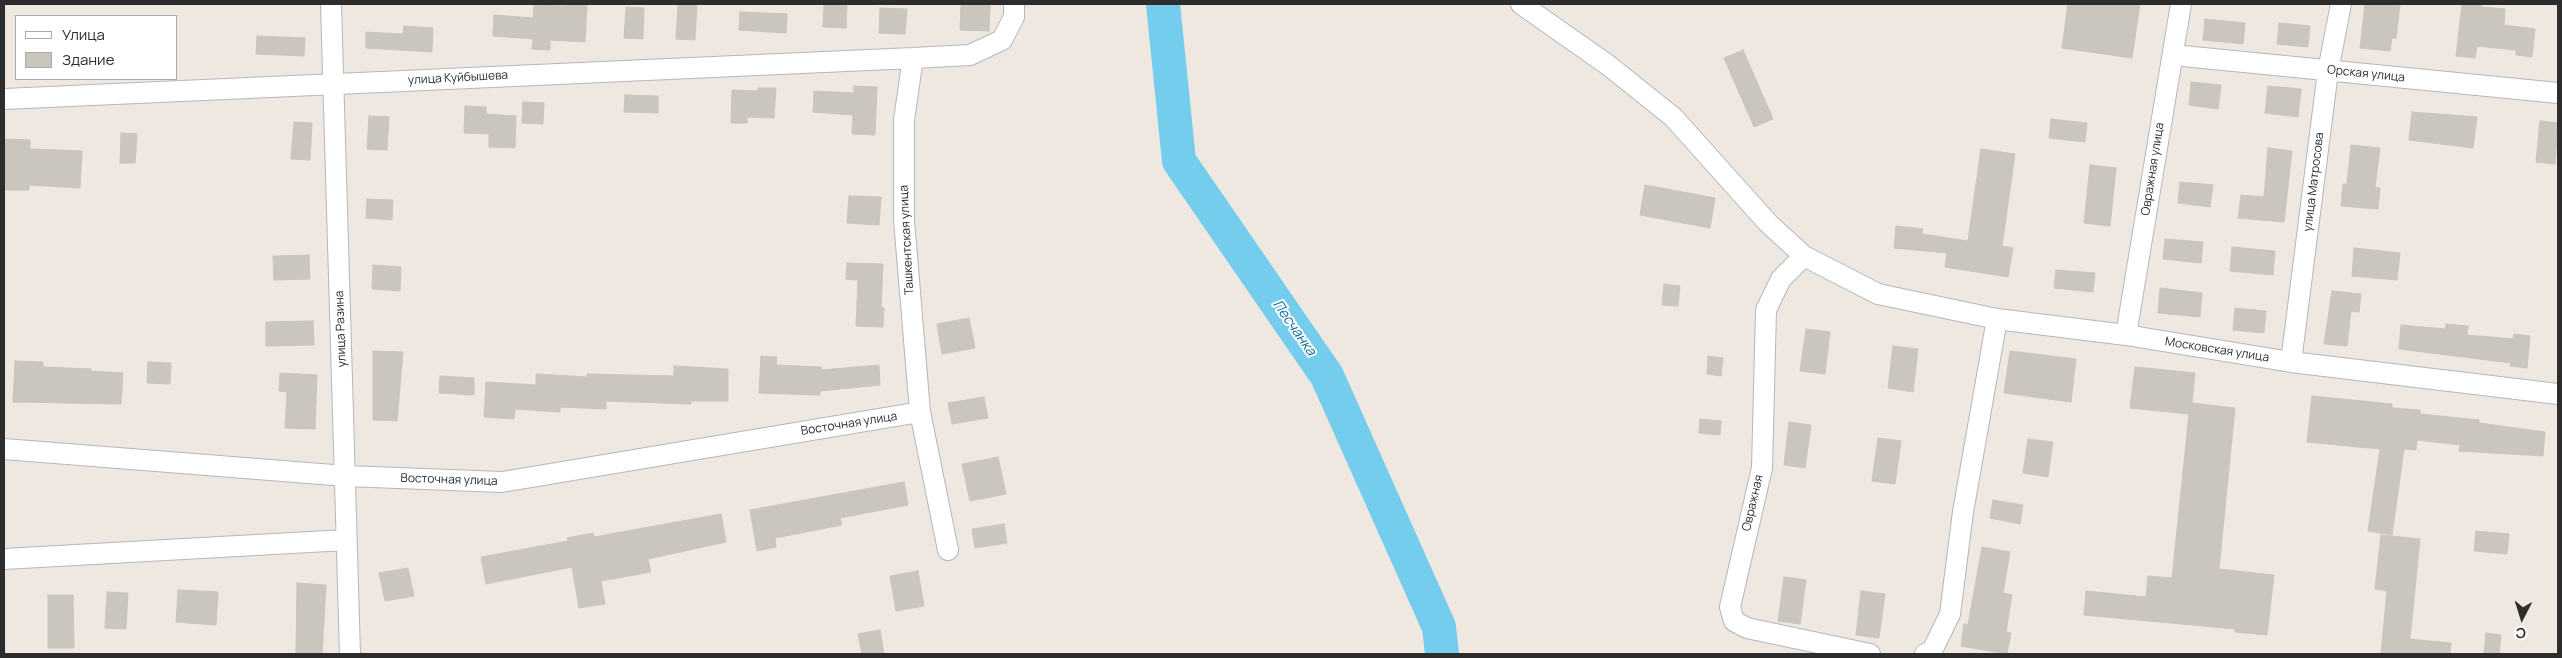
<!DOCTYPE html>
<meta charset="utf-8">
<style>
body{margin:0}
#map{position:relative;width:2562px;height:658px;overflow:hidden;background:#eee8e0;font-family:Manrope,sans-serif}
canvas{display:block}
.frame{position:absolute;inset:0;border:5px solid #2d2d2d;pointer-events:none}
.legend{position:absolute;left:15px;top:15px;width:162px;height:65px;box-sizing:border-box;background:#fff;border:1px solid #ababab;margin:0;padding:6px 9px;list-style:none;font-size:15px;color:#2d2d2d}
.legend li{display:flex;align-items:center;gap:10px;height:25px}
.legend b{width:25px;border:1px solid #ababab}
.north{position:absolute;left:2497px;top:593px;width:50px;height:50px;-webkit-text-stroke:4px #fff;paint-order:stroke;rotate:185deg;font-size:14px;font-weight:700;line-height:20px;text-align:center;color:#2d2d2d}
.north::after{content:'';display:block;margin:auto;width:18px;height:22px;background:#2d2d2d;clip-path:polygon(50% 0,100% 100%,50% 72%,0 100%)}
</style>
<div id="map">
<canvas width="2562" height="658"></canvas>
<div class="frame"></div>
<ul class="legend">
<li><b style="height:6px;background:#fff"></b>Улица</li>
<li><b style="height:14px;background:#cac6be"></b>Здание</li>
</ul>
<div class="north">С</div>
</div>
<script>
const c = document.querySelector('canvas').getContext('2d');
c.lineJoin = 'round';
function toPath(rows) {
  const path = new Path2D();
  for (const r of rows) {
    path.moveTo(r[0], r[1]);
    for (let i = 2; i < r.length; i += 2) path.lineTo(r[i], r[i + 1]);
  }
  return path;
}
function stroke(path, color, width, dash) {
  c.strokeStyle = color;
  c.lineWidth = width;
  c.lineCap = dash ? 'butt' : 'round';
  c.setLineDash(dash || []);
  c.stroke(path);
}
function fill(path, color) {
  c.fillStyle = color;
  c.fill(path, 'evenodd');
}
function write(font, color, halo, rows, align = 'center') {
  c.font = font + ' Manrope,sans-serif';
  c.lineWidth = 4;
  c.setLineDash([]);
  c.textBaseline = 'middle';
  c.strokeStyle = halo;
  c.fillStyle = color;
  for (const [text, x, y, turn = 0] of rows) {
    c.save();
    c.translate(x, y);
    c.rotate((+turn || 0) * Math.PI / 180);
    c.textAlign = isNaN(turn) ? turn : align;
    if (halo) c.strokeText(text, 0, 0);
    c.fillText(text, 0, 0);
    c.restore();
  }
}
const river = toPath([
 [1163,4,1179,161,1327,376,1439,627,1442,654]
]);
const building = toPath([
 [565,4,587,4,585,42,550,40,550,50,532,49,533,39,493,36,494,15,533,18,534,5,565,6,565,4],
 [678,4,697,4,695,40,676,39,678,4],
 [824,4,847,4,846,28,823,27,824,4],
 [961,4,990,4,989,31,960,30,961,4],
 [2068,4,2140,4,2132,58,2062,48,2068,4],
 [2365,4,2400,4,2396,38,2392,38,2390,51,2360,48,2365,4],
 [2462,4,2481,4,2481,7,2505,9,2504,25,2535,29,2532,57,2516,55,2516,50,2477,46,2475,58,2456,56,2462,4],
 [626,7,644,8,643,39,624,38,626,7],
 [880,8,907,9,905,34,879,33,880,8],
 [740,12,787,14,786,33,739,30,740,12],
 [2205,19,2245,23,2243,44,2203,40,2205,19],
 [2279,23,2310,26,2308,47,2277,44,2279,23],
 [404,26,433,28,432,52,366,48,366,32,403,34,404,26],
 [257,36,305,38,304,56,256,54,257,36],
 [1743,50,1773,119,1754,127,1724,58,1743,50],
 [2191,82,2221,85,2218,109,2189,105,2191,82],
 [854,86,877,87,875,135,852,134,853,115,813,112,814,91,854,93,854,86],
 [2268,86,2301,89,2298,117,2265,113,2268,86],
 [758,88,776,88,774,118,747,117,747,123,731,123,732,90,758,91,758,88],
 [625,95,658,96,658,113,624,112,625,95],
 [523,102,544,103,543,124,522,123,523,102],
 [465,106,486,107,486,114,516,116,515,148,489,147,489,134,464,133,465,106],
 [2412,112,2477,117,2473,148,2409,140,2412,112],
 [369,116,389,117,387,150,367,149,369,116],
 [2051,119,2087,123,2085,142,2049,138,2051,119],
 [2540,121,2558,123,2555,164,2536,162,2540,121],
 [294,122,312,123,310,160,291,159,294,122],
 [121,133,137,134,135,163,120,163,121,133],
 [4,139,30,140,30,149,82,151,80,188,29,185,29,190,4,190,4,139],
 [2351,145,2380,148,2375,187,2380,188,2378,209,2341,206,2343,184,2347,184,2351,145],
 [2268,148,2292,151,2284,222,2238,218,2241,195,2264,197,2268,148],
 [1981,149,2015,154,2002,246,2013,248,2008,277,1945,267,1947,253,1894,248,1896,226,1923,229,1922,234,1968,241,1981,149],
 [2090,165,2116,168,2110,226,2084,223,2090,165],
 [2180,182,2213,185,2210,207,2178,203,2180,182],
 [1645,185,1715,198,1710,228,1640,215,1645,185],
 [849,196,881,197,879,225,847,223,849,196],
 [367,199,393,200,392,220,366,218,367,199],
 [2165,239,2203,242,2201,263,2163,259,2165,239],
 [2232,247,2275,251,2273,275,2230,271,2232,247],
 [2354,248,2400,253,2397,280,2352,276,2354,248],
 [309,255,310,279,274,280,273,256,309,255],
 [847,263,883,264,881,308,884,308,883,327,856,326,858,280,846,279,847,263],
 [373,265,401,267,400,291,372,289,373,265],
 [2056,270,2095,273,2093,292,2054,288,2056,270],
 [1664,284,1680,286,1678,306,1662,305,1664,284],
 [2160,288,2202,293,2200,317,2158,313,2160,288],
 [2332,291,2361,294,2359,312,2351,311,2347,346,2324,344,2332,291],
 [2235,308,2266,311,2264,333,2233,330,2235,308],
 [969,318,975,348,942,354,937,324,969,318],
 [313,321,314,345,266,346,266,322,313,321],
 [2446,324,2468,326,2467,335,2513,339,2514,334,2530,336,2527,368,2510,366,2511,363,2399,349,2401,325,2445,329,2446,324],
 [1806,329,1830,332,1825,374,1800,371,1806,329],
 [1893,346,1918,349,1913,392,1888,388,1893,346],
 [373,351,403,352,397,421,373,420,373,351],
 [2010,351,2076,359,2071,402,2004,393,2010,351],
 [761,356,777,357,776,365,821,367,821,370,879,365,880,385,820,391,820,395,759,393,761,356],
 [1708,356,1723,358,1721,376,1707,374,1708,356],
 [15,361,43,362,43,367,91,369,91,371,123,373,121,404,13,402,15,361],
 [148,362,171,363,170,384,147,383,148,362],
 [674,366,728,369,728,401,691,401,691,404,606,401,606,409,560,407,560,412,515,409,514,419,484,417,486,382,536,385,536,374,587,377,587,374,674,376,674,366],
 [2135,367,2195,373,2192,403,2235,408,2219,569,2274,575,2267,635,2235,632,2235,629,2084,615,2086,591,2146,597,2148,576,2172,578,2189,414,2130,408,2135,367],
 [280,373,317,375,315,429,285,428,287,392,279,391,280,373],
 [440,376,474,378,474,395,439,393,440,376],
 [2312,396,2392,404,2392,408,2420,410,2420,414,2479,420,2479,423,2545,432,2543,456,2459,451,2460,445,2417,440,2416,450,2404,449,2392,535,2368,531,2380,449,2307,442,2312,396],
 [984,397,988,418,952,424,948,403,984,397],
 [1700,419,1721,421,1720,435,1699,433,1700,419],
 [1789,422,1811,425,1805,468,1784,465,1789,422],
 [1878,438,1901,441,1895,484,1872,481,1878,438],
 [2028,439,2053,442,2048,477,2023,473,2028,439],
 [998,457,1006,494,970,501,962,464,998,457],
 [904,482,908,505,840,518,842,525,775,538,776,547,757,551,750,510,904,482],
 [1993,500,2023,505,2020,524,1990,518,1993,500],
 [721,514,726,542,648,559,651,572,601,581,605,604,579,608,572,567,486,584,481,557,568,541,567,538,593,533,594,537,721,514],
 [1004,524,1007,543,975,548,972,529,1004,524],
 [2476,531,2509,534,2507,554,2474,551,2476,531],
 [2381,535,2420,539,2410,639,2451,643,2450,654,2381,654,2387,591,2375,589,2381,535],
 [1982,547,2010,552,2003,593,2012,595,2006,632,2011,633,2007,654,1961,646,1964,624,1968,625,1982,547],
 [408,568,414,596,385,601,379,573,408,568],
 [918,571,924,606,896,611,890,576,918,571],
 [1784,577,1806,580,1800,624,1778,621,1784,577],
 [297,583,326,585,322,654,296,654,297,583],
 [178,590,218,592,216,625,176,622,178,590],
 [1861,591,1885,594,1879,638,1856,635,1861,591],
 [107,592,128,593,126,629,105,628,107,592],
 [48,595,73,595,74,648,48,648,48,595],
 [880,630,884,654,862,654,858,634,880,630],
 [2486,633,2501,635,2499,654,2484,654,2486,633]
]);
const minor = toPath([
 [331,4,350,654],
 [1521,4,1608,65,1673,117,1768,223,1804,256,1878,294,1997,319,2126,335,2291,362,2558,394],
 [2173,55,2558,93],
 [4,99,913,58],
 [1804,256,1781,279,1766,310,1762,468,1730,607,1734,621,1747,628,1870,654],
 [2126,335,2181,4],
 [2291,362,2328,71,2341,4],
 [4,449,346,476,502,482,920,412],
 [948,550,920,412,904,220,904,120,913,58,970,55,1002,40,1014,17,1014,4],
 [4,559,346,540],
 [1925,654,1932,651,1950,614,1963,512,1997,319]
]);
const streetNames = [
 ["Орская улица",2366,74,6],
 ["улица Куйбышева",458,78,-3],
 ["Овражная улица",2153,169,-81],
 ["улица Матросова",2314,182,-83],
 ["Ташкентская улица",907,240,-93],
 ["улица Разина",341,329,-92],
 ["Московская улица",2217,350,9],
 ["Восточная улица",849,424,-9],
 ["Восточная улица",449,480,2],
 ["Овражная",1753,503,-77]
];
const waterNames = [
 ["Песчанка",1294,328,55]
];
stroke(river, '#75cdee', 34);
fill(building, '#cac6be');
stroke(building, '#cac4b9', 1);
stroke(minor, '#b3b6c0', 22);
stroke(minor, '#fff', 20);
write('12px', '#2d2d2d', '#fff', streetNames);
write('italic 14px', '#0f6d9f', '#fff', waterNames);
</script>
